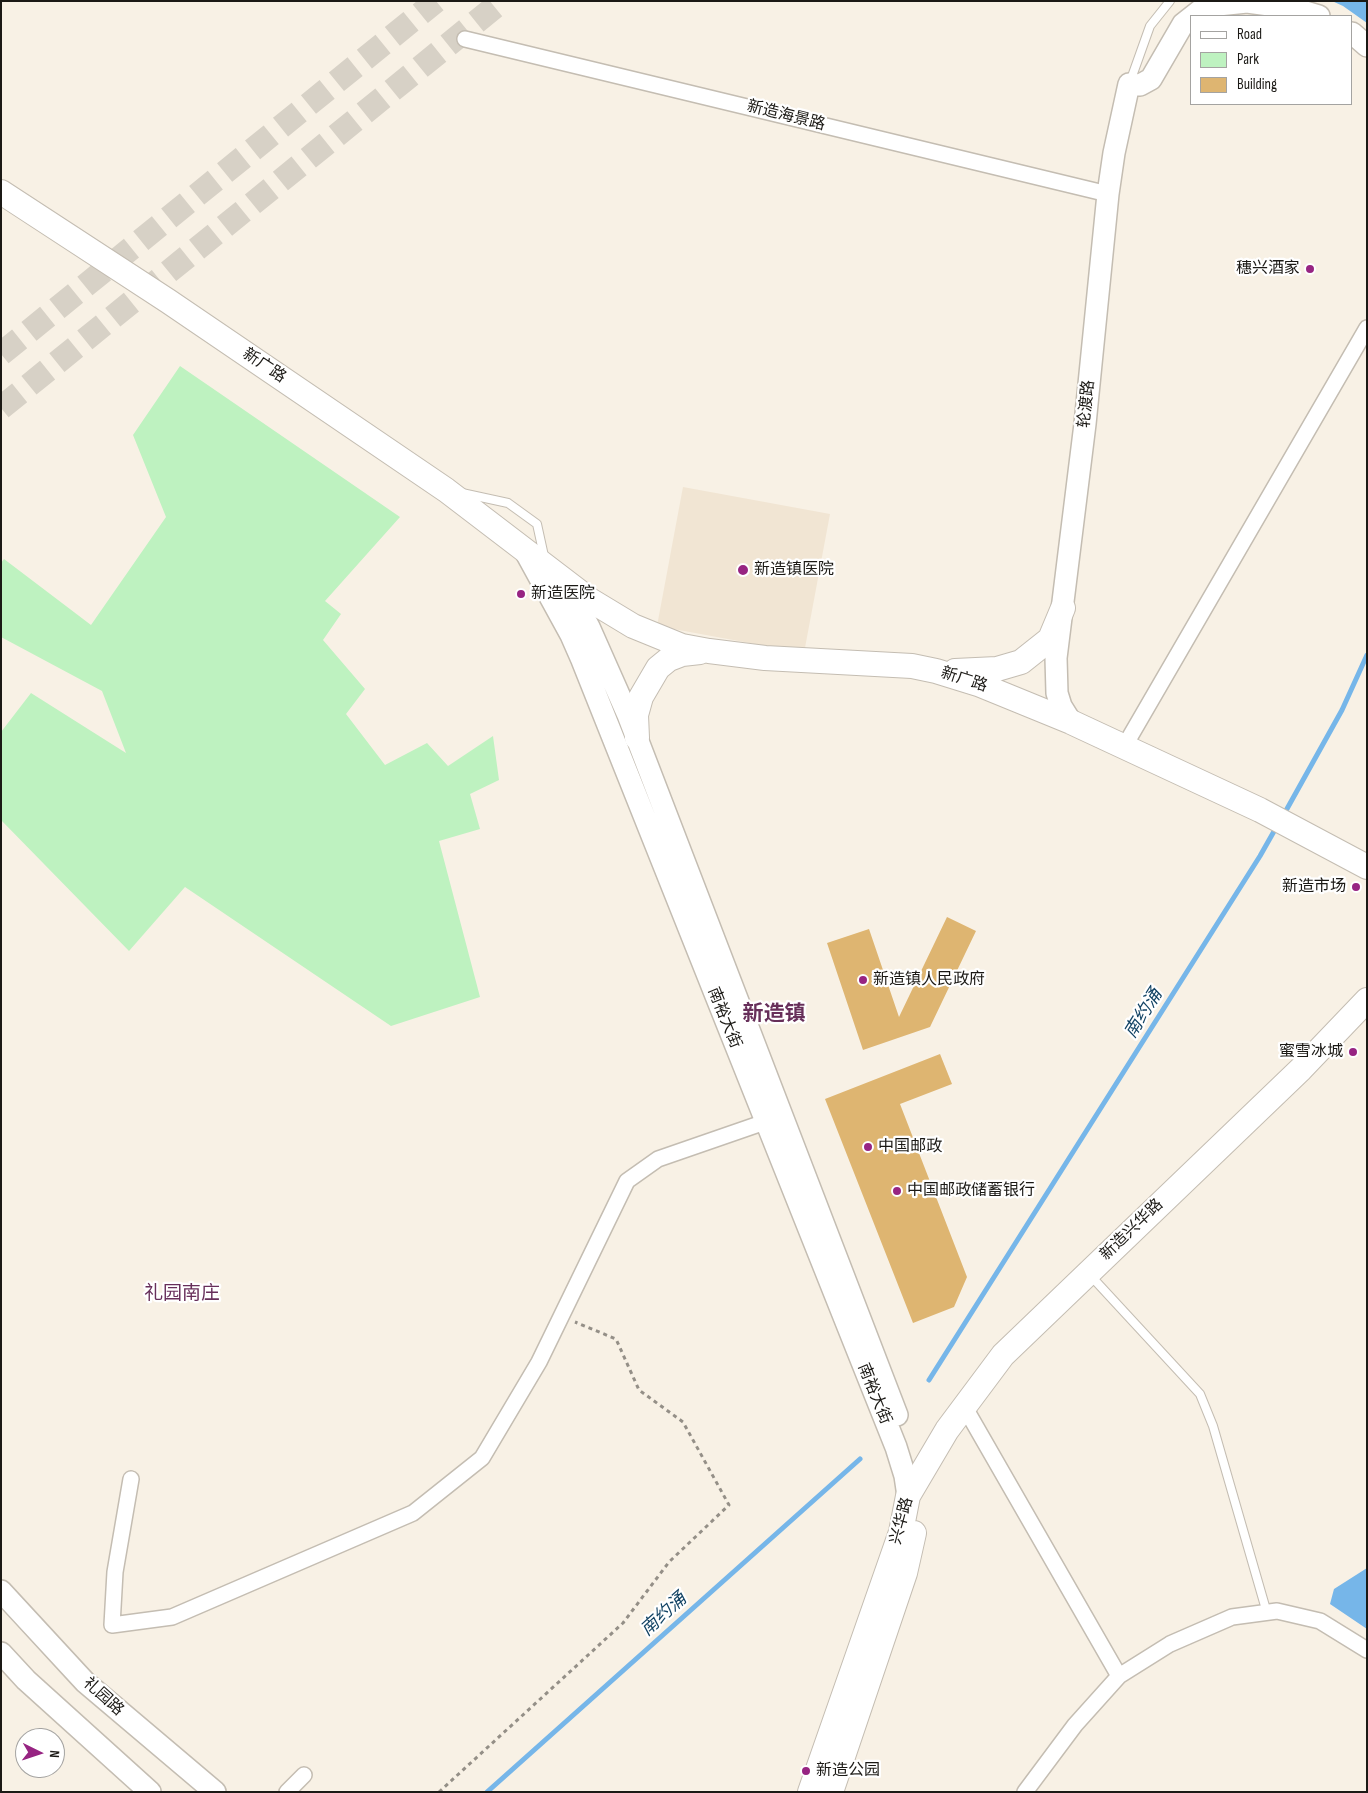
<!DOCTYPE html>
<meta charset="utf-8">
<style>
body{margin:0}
#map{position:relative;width:1368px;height:1793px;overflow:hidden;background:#f8f1e5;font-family:"Sofia Sans Condensed",sans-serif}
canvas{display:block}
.frame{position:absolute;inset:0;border:2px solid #1b1915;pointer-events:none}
.legend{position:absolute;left:1190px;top:15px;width:162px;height:90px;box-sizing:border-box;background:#fff;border:1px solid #a4a3a1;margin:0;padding:6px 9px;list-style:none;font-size:15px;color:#1b1915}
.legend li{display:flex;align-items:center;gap:10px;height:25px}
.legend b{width:25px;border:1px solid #a4a3a1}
.north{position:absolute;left:15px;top:1728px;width:50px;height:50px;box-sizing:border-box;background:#fff;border:1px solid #a4a3a1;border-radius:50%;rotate:94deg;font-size:14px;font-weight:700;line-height:20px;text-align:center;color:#1b1915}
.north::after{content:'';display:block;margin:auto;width:18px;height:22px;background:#972482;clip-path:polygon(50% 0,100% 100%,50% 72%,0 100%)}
</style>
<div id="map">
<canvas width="1368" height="1793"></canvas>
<div class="frame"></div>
<ul class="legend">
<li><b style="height:6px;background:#fff"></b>Road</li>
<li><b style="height:14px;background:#bef2c0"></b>Park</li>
<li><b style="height:14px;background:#deb571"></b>Building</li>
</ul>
<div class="north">N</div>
</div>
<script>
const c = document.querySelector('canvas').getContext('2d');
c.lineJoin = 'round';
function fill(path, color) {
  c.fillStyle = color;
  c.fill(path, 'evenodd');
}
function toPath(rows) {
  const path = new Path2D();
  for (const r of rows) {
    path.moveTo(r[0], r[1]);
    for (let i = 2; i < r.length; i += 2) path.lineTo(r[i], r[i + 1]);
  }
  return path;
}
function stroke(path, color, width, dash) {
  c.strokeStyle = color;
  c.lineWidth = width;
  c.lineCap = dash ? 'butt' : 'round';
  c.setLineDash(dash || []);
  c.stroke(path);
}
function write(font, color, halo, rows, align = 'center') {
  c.font = font + ' "Sofia Sans Condensed","Noto Sans SC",sans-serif';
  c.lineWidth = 4.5;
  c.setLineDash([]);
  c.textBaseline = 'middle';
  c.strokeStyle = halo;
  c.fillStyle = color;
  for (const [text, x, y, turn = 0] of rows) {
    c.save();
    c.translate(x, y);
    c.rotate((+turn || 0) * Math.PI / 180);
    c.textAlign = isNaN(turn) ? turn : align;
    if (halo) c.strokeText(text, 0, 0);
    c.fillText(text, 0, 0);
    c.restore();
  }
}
const built = toPath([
 [683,487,830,514,804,653,657,626]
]);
const green = toPath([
 [180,366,400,517,325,601,341,614,323,640,365,689,346,714,385,765,427,743,448,766,493,736,499,780,470,794,480,829,439,841,480,997,391,1026,185,887,129,951,1,820,1,732,31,693,126,753,102,691,1,637,1,563,4,559,91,625,166,517,133,435]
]);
const water = toPath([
 [1332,1,1367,1,1367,23,1343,6],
 [1367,1568,1367,1629,1330,1604,1334,1589]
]);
const stream = toPath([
 [1283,816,1342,710,1367,655],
 [929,1380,1260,856,1277,826],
 [487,1792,860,1459]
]);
const building = toPath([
 [947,917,976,931,930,1027,863,1050,827,943,869,929,899,1017],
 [940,1054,952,1084,900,1104,967,1277,954,1307,913,1323,825,1099]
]);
const primaryTunnel = toPath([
 [1,354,436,1],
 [1,408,502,1]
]);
const path = toPath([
 [439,1792,623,1623,669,1562,729,1505,683,1422,639,1390,616,1339,575,1322]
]);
const lane = toPath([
 [1130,82,1150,26,1170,1],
 [462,493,508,503,537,524,544,556],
 [1090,1275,1200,1394,1213,1426,1267,1613]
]);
const street = toPath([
 [465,39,1108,194],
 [1124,747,1367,328],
 [964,1406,1119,1676],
 [131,1479,115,1572,112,1625,172,1617,413,1513,482,1458,539,1362,627,1181,658,1159,765,1122],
 [287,1792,304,1775],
 [1025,1792,1075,1725,1119,1676,1170,1644,1232,1617,1277,1611,1320,1621,1367,1650]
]);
const secondary = toPath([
 [1352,33,1367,46],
 [525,551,571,635,582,660,896,1447,905,1476,908,1496],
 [560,582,578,606,589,627,628,715,897,1415],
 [1071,722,1061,706,1057,693,1056,658,1085,424,1108,194,1114,153,1129,84,1140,85,1151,79,1183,24,1202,9,1218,5,1247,2,1292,8,1319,16],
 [1,1591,85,1682,215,1792],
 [1,1653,26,1680,150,1792]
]);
const primary = toPath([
 [1,192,168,301,446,490,590,600,633,626,682,646,709,651,765,658,912,666,936,671,978,684,1071,722,1260,810,1367,867],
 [955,671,997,669,1021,662,1050,639,1063,608],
 [637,738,636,715,641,697,658,668,669,659,682,654,700,652],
 [810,1792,901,1532,908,1496,947,1430,1003,1355,1301,1069,1367,1000],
 [831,1792,905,1573,914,1533]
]);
const markers = [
 [1310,269,5,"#972482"],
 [743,570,6,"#972482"],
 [521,594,5,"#972482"],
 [1356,887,5,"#972482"],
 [863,980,5,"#972482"],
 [1353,1052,5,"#972482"],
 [868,1147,5,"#972482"],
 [897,1191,5,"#972482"],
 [806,1771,5,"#972482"]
];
const streetNames = [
 ["新造海景路",786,116,14],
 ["新广路",264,366,34],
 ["轮渡路",1087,404,-84],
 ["新广路",964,680,18],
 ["南裕大街",724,1018,68],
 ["新造兴华路",1132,1230,-44],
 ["南裕大街",874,1394,68],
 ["兴华路",902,1521,-75],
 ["礼园路",103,1697,42]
];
const poiNames = [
 ["穗兴酒家",1300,269,"right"],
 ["新造镇医院",754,570],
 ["新造医院",531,594],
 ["新造市场",1346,887,"right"],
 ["新造镇人民政府",873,980],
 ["蜜雪冰城",1343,1052,"right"],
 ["中国邮政",878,1147],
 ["中国邮政储蓄银行",907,1191],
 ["新造公园",816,1771]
];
const waterNames = [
 ["南约涌",1144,1014,-58],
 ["南约涌",664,1615,-42]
];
const quarterNames = [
 ["礼园南庄",182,1294]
];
const districtNames = [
 ["新造镇",774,1015]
];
fill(built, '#f1e5d3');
fill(green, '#bef2c0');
fill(water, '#76b6e9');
stroke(stream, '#76b6e9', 5);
fill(building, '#deb571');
stroke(primaryTunnel, '#d7d1c6', 24, [24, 12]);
stroke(lane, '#c4bdb2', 10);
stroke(street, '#c4bdb2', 18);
stroke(secondary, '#c4bdb2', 24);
stroke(primary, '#c4bdb2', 26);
stroke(path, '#948f87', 3, [4, 4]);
stroke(lane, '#fff', 8);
stroke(street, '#fff', 15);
stroke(secondary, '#fff', 21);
stroke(primary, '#fff', 24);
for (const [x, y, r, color] of markers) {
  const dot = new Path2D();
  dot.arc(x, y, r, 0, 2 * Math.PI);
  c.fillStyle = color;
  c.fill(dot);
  stroke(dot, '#fff', 2);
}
write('16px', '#1b1915', '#fff', streetNames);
write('16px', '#1b1915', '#fff', poiNames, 'left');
write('italic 18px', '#124364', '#fff', waterNames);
write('19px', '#672f5a', '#fff', quarterNames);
write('bold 21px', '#672f5a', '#fff', districtNames);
</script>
